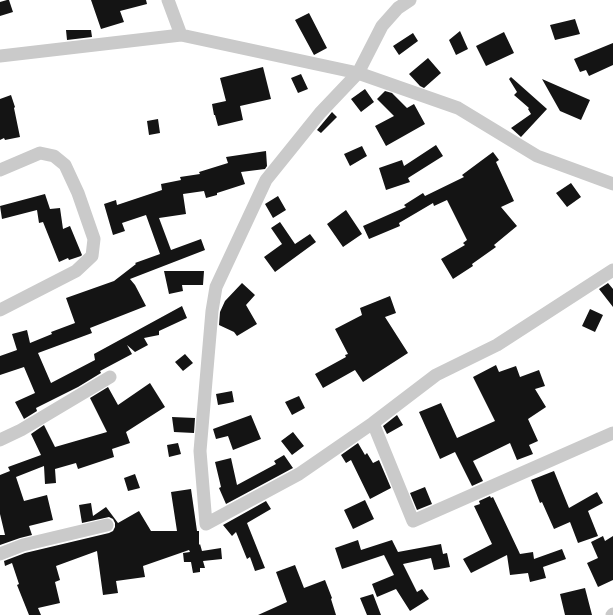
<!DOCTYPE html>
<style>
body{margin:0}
canvas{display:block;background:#fff}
</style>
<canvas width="613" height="615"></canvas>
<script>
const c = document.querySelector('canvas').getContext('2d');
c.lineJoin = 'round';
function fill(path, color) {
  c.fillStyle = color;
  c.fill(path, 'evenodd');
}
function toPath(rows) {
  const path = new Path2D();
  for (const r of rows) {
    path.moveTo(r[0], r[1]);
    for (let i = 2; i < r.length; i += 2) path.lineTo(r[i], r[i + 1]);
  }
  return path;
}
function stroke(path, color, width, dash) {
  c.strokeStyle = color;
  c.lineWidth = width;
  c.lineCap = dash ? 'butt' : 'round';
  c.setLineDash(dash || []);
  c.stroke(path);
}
const building = toPath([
 [7,0,9,0,13,12,0,16,0,2],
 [91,0,146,0,147,4,120,11,124,22,101,29],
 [309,13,327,48,314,55,295,20],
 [575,19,580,34,555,40,550,25],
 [66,30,91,30,92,37,67,40],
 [460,31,468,49,456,55,449,40],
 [504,32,514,53,486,66,476,46],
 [413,33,418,41,399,55,393,46],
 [613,43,613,65,589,76,586,70,580,72,574,59],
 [428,58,441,73,424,88,420,86,409,74],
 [263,67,271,99,240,106,243,120,218,126,215,115,214,115,212,104,226,101,220,78],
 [301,74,308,89,298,93,291,78],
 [511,77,547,109,521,137,511,128,531,114,528,109,529,108,514,95,517,92,509,79],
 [542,79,590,100,581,120,560,111],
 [365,89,374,102,361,112,351,99],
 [385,91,392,93,407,108,414,104,425,124,386,146,375,126,394,116,377,99],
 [11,95,15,107,14,108,20,137,5,140,4,138,0,140,0,99],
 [332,112,337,117,321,133,317,130],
 [158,119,160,133,149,135,147,121],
 [436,145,443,156,408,178,410,182,386,190,379,168,402,160,404,166],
 [362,146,367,156,350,166,344,154],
 [266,151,267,166,265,169,241,172,245,184,217,193,217,195,206,198,204,191,183,194,186,214,159,218,171,250,201,239,205,250,130,279,135,285,146,306,90,328,92,333,38,353,51,383,95,360,94,354,182,306,187,318,159,331,159,335,144,338,148,345,135,352,127,345,132,354,100,371,101,373,78,387,36,408,37,411,24,419,15,402,35,393,24,367,0,375,0,356,17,350,12,334,27,330,30,343,52,334,51,332,75,323,66,298,114,281,136,264,135,263,160,254,146,215,122,223,125,231,113,235,104,204,116,200,117,205,162,190,161,184,181,180,180,177,200,174,199,172,228,163,226,157],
 [493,152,499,160,496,162,514,201,501,207,517,226,494,245,496,247,472,264,473,266,453,279,441,259,465,245,463,243,467,240,447,200,434,206,433,203,399,223,400,226,369,239,363,226,406,207,404,205,423,193,425,196,464,177,462,175],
 [571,183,581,197,567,207,556,193],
 [45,194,50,209,60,208,63,229,70,226,82,255,81,256,69,260,68,258,59,262,43,222,39,223,37,210,2,219,0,206],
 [278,196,286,210,273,218,265,204],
 [346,210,362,234,343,247,327,224],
 [280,222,295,244,310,234,316,242,275,272,264,257,282,244,271,228],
 [164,271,204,271,203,285,182,285,183,291,169,294],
 [242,283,255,295,246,305,257,324,237,336,234,332,219,325,220,312,225,301],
 [608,283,613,289,613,307,599,289],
 [390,296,396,313,385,317,408,353,363,382,355,370,323,388,315,374,346,357,345,355,348,354,335,329,362,315,360,308],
 [590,309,603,315,595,332,582,326],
 [185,354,193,363,183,371,175,362],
 [496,365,499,372,516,366,520,377,539,370,545,386,535,389,546,407,528,419,538,441,529,445,533,454,517,460,510,443,473,461,483,481,472,486,455,452,440,459,419,412,441,403,457,438,495,421,473,377],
 [150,383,165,407,126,432,130,443,112,449,114,457,78,469,76,463,55,469,56,483,45,484,44,466,16,477,24,501,47,495,53,520,29,526,32,535,20,538,0,545,0,535,5,535,0,514,0,475,10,471,8,467,41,455,31,434,44,425,55,447,107,432,90,398,108,387,118,405],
 [232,391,234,402,218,405,216,394],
 [299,396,305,408,292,415,285,402],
 [251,415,261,439,233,450,228,436,216,439,213,429],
 [397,415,403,425,387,434,383,426],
 [172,417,195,418,194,433,174,432],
 [293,432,304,446,292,455,281,441],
 [178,443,181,454,169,457,167,445],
 [358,443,365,455,367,453,373,463,379,460,391,488,370,499,351,460,346,463,341,455],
 [284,455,293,468,226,504,219,488,221,487,215,462,231,458,237,485,276,464,274,461],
 [554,471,569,508,597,492,603,503,588,511,598,536,578,543,570,522,554,529,542,502,540,503,531,480],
 [135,474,140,488,128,491,124,478],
 [425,487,432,504,417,510,410,493],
 [191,489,197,531,199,531,199,545,200,544,202,551,221,548,222,559,203,561,205,568,200,568,200,572,193,573,191,562,184,562,183,553,190,552,189,550,143,566,145,577,116,581,118,593,103,595,97,551,56,566,60,580,55,582,60,603,38,608,41,615,29,615,17,585,19,584,12,563,5,566,4,561,25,553,109,533,113,531,115,527,115,523,113,519,109,517,82,523,79,505,91,503,93,516,106,507,118,523,139,511,151,531,177,531,171,492],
 [490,496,491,498,493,497,520,554,533,552,534,559,562,549,566,559,543,567,546,578,530,582,528,573,510,575,507,555,471,573,463,559,492,544,474,506,480,504,479,501],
 [365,500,374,519,353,529,344,510],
 [266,501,271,509,247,523,265,568,255,571,250,557,247,559,236,532,232,536,223,525],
 [603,536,605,541,613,536,613,580,598,587,587,563,598,558,591,542],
 [358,540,361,550,392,540,398,552,441,544,443,554,447,553,450,567,434,570,431,558,403,564,417,592,422,589,429,599,410,611,396,589,377,597,372,584,394,575,384,555,342,569,335,548],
 [295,565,304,588,325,580,332,598,331,599,336,615,258,615,287,602,276,572],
 [585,588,592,615,565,615,560,594],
 [373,594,381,615,367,615,360,598]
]);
const street = toPath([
 [168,0,181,35],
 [410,0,398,8,382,26,358,73,320,113,266,180,216,287,212,311,200,451,206,524,299,474,373,423,436,375,497,345,613,270],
 [0,56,181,35,358,73,458,108,537,156,613,184],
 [0,170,40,153,54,156,65,165,78,193,94,239,92,256,76,271,0,310],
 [373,423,413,521,613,433],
 [0,440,21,430,110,377],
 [0,554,23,545,107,525],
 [612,615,613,614]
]);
fill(building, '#141414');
stroke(street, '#cacaca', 13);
</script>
